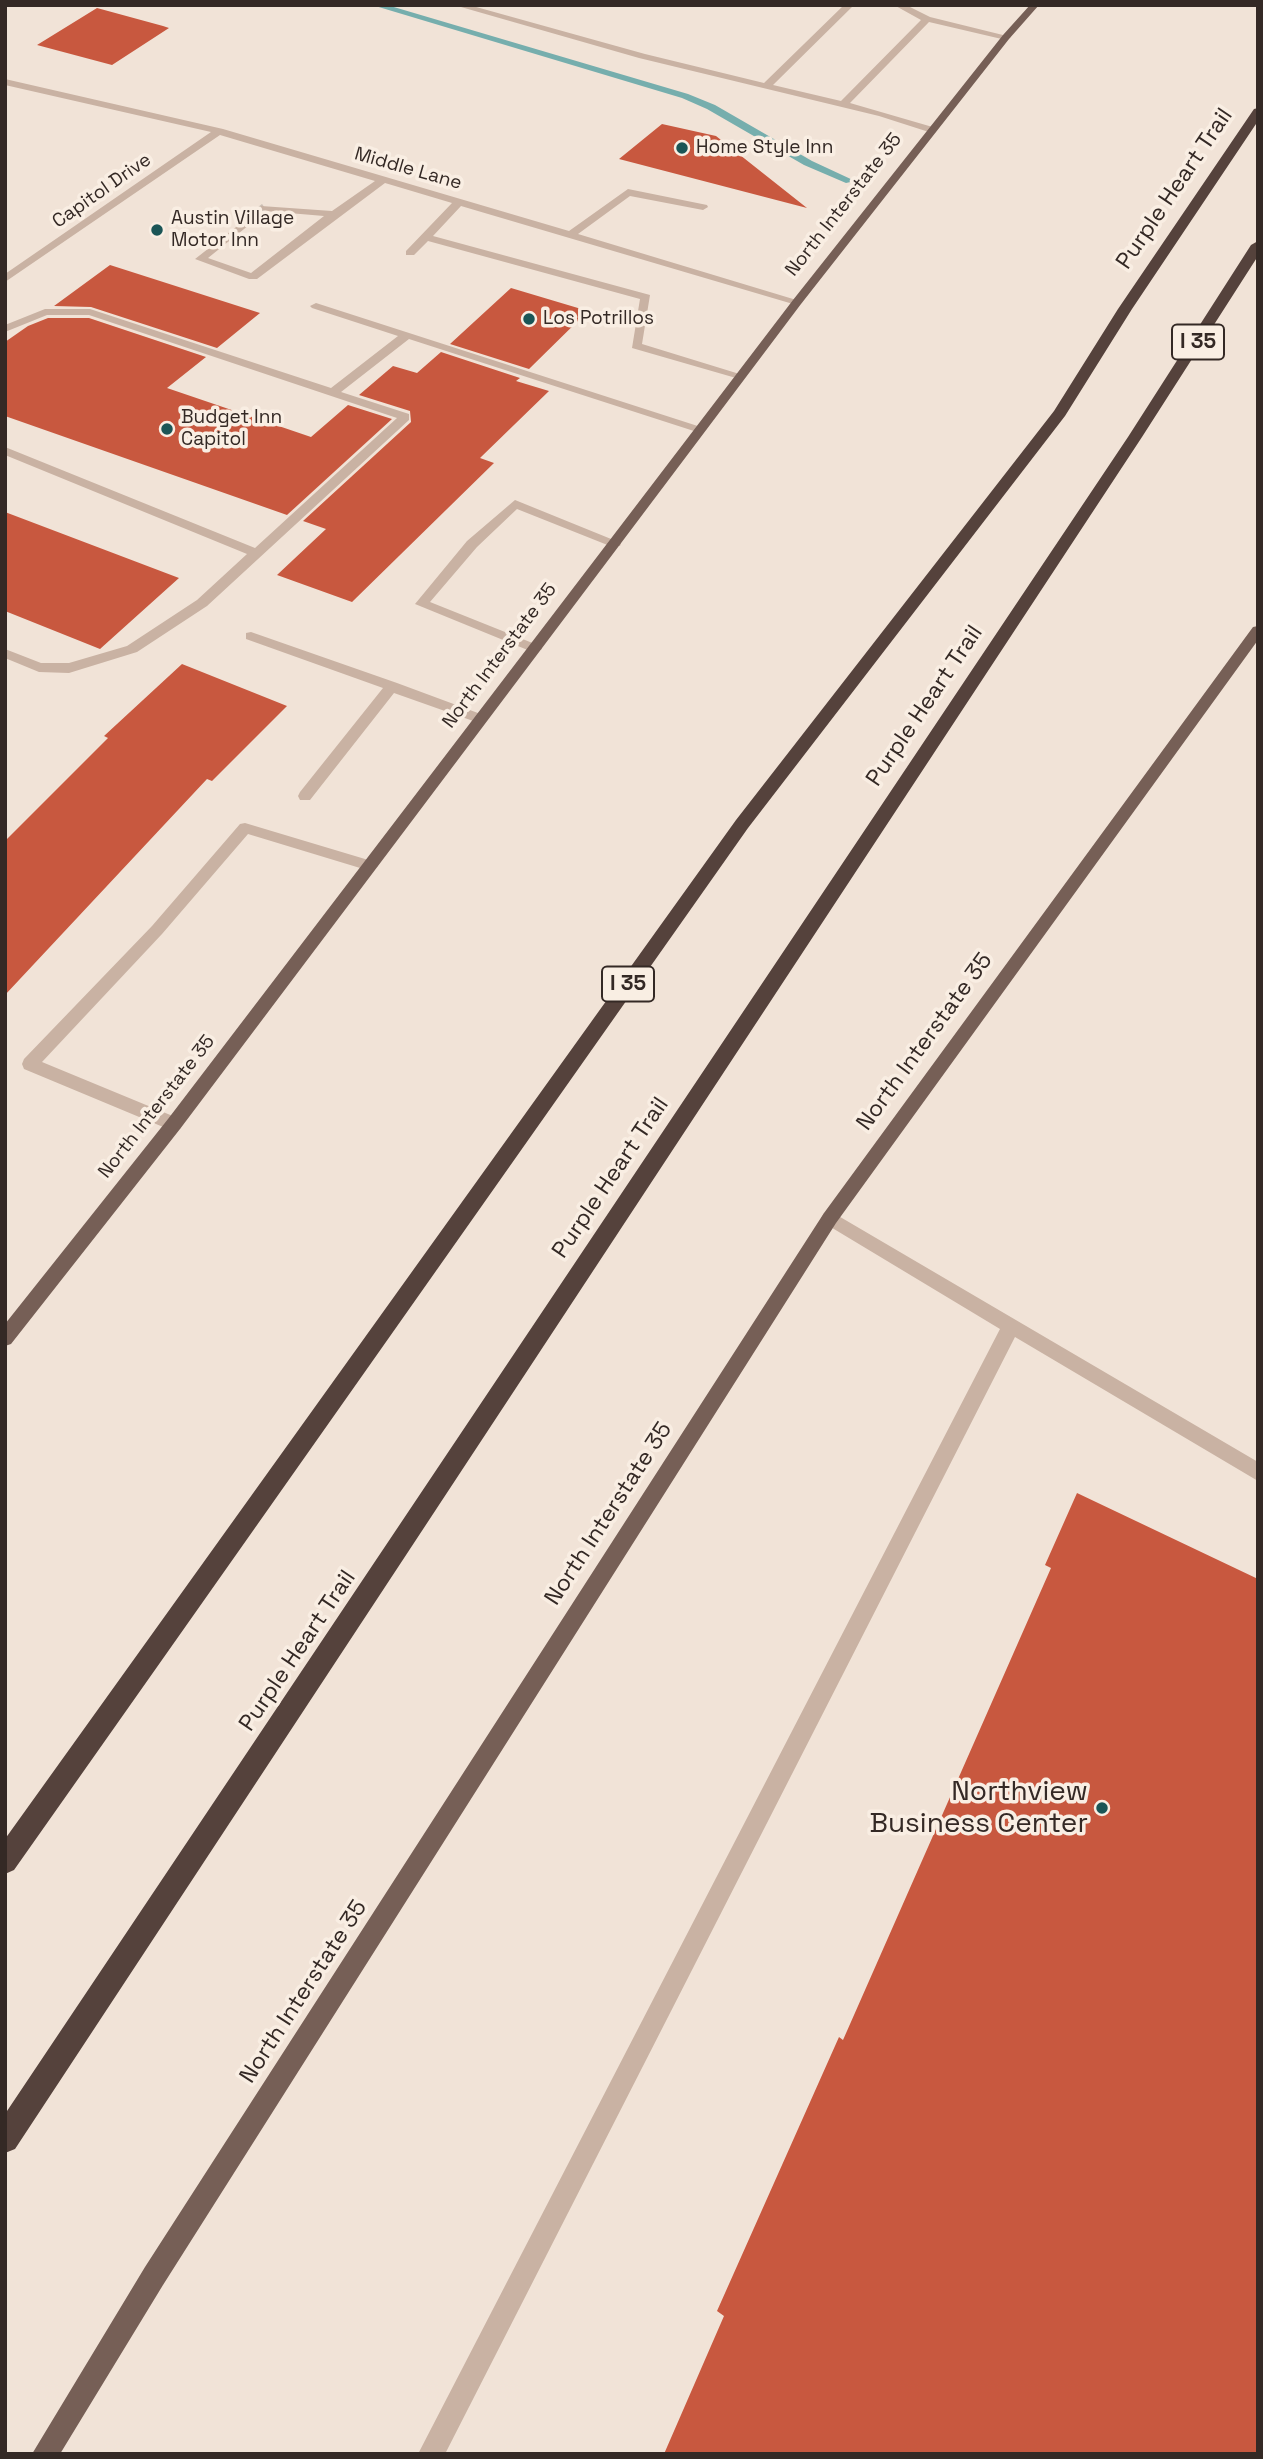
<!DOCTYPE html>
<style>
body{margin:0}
#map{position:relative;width:1263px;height:2459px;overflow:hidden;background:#f1e3d7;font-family:"Space Grotesk",sans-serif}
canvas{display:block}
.frame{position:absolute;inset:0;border:7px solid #342925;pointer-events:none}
</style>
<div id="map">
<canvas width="1263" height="2459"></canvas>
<div class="frame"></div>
</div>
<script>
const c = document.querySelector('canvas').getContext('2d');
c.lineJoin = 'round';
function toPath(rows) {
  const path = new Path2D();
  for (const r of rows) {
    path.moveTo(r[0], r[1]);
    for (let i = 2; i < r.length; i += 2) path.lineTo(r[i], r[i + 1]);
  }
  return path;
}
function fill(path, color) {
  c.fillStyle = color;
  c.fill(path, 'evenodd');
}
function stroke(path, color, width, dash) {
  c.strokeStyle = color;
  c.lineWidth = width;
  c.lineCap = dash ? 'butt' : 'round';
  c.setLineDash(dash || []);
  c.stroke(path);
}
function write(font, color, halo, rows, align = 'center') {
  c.font = font + ' "Space Grotesk",sans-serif';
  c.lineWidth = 7;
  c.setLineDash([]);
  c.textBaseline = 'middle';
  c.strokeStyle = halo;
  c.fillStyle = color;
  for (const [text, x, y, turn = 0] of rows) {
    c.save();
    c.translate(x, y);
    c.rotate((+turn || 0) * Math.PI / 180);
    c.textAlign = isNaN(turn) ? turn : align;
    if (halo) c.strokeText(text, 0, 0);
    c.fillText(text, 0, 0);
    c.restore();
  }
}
const stream = toPath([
 [372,5,387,5,688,94,715,105,812,161,855,181,846,183,804,165,707,109,682,98,372,5]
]);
const building = toPath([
 [97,8,163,26,169,28,112,65,37,45],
 [662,124,716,136,807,208,619,159],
 [110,265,260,313,217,348,91,307,54,306],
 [511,288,588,311,529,369,450,344],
 [48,318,89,318,206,357,167,388,311,437,348,405,392,419,287,515,5,416,5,342,28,326],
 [441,352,520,378,516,381,549,391,480,458,494,463,352,602,277,575,326,529,303,521,411,422,410,411,359,395,393,366,417,373],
 [5,512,179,578,100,649,5,611],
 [182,664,287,706,212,781,207,779,5,995,5,841,108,738,104,736],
 [1077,1493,1258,1579,1258,2454,664,2454,724,2316,717,2311,839,2037,843,2040,1051,1568,1045,1565]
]);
const minorTunnel = toPath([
 [245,223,265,208]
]);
const minor = toPath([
 [454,5,469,5,645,54,764,83,844,5,854,5,773,85,841,101,921,20,894,5,906,5,930,17,1011,37,1006,40,929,22,850,103,936,128,937,130,932,133,879,116,639,58,454,5],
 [5,79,223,129,569,231,628,189,707,205,708,207,703,210,630,196,578,234,803,302,793,304,461,206,433,236,650,295,642,344,746,376,736,378,632,348,640,299,428,241,414,255,406,255,406,251,452,203,385,183,257,279,249,279,195,259,245,220,250,223,249,225,208,258,251,273,324,216,265,211,260,208,261,206,332,211,375,181,220,135,5,282,5,274,211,132,5,85,5,79],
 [316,303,707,429,697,432,409,339,341,392,409,414,409,420,207,606,137,652,69,673,39,672,5,658,5,649,41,663,69,663,127,646,197,600,247,554,5,455,5,447,255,548,397,418,89,315,47,315,5,332,5,325,45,309,90,309,331,388,398,336,312,308,310,306,316,303],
 [515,500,621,543,620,546,610,546,517,509,477,547,430,602,540,646,542,649,535,653,415,604,467,541,515,500],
 [251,632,397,683,486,716,488,719,481,724,476,722,394,693,310,800,300,800,298,796,300,792,383,688,246,639,246,633,251,632],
 [245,823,375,862,378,866,370,871,248,834,162,934,42,1062,180,1119,182,1124,180,1129,168,1129,24,1069,22,1064,24,1059,152,926,240,824,245,823],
 [830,1211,1258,1462,1258,1481,1015,1337,445,2454,418,2454,1000,1329,824,1223,821,1218,824,1213,830,1211]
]);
const major = toPath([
 [1030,5,1039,5,1009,39,801,304,180,1129,11,1344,5,1346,5,1324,168,1119,793,300,1003,35,1030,5],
 [1258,626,1258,640,836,1223,163,2285,60,2454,32,2454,145,2267,824,1213,1253,627,1258,626]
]);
const highway = toPath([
 [1258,108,1258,121,1132,309,1065,416,748,828,14,1870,5,1874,5,1839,736,820,1054,411,1118,309,1254,109,1258,108],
 [1258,241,1258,256,1142,437,15,2149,5,2153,5,2114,1128,437,1251,245,1258,241]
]);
const markers = [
 [682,148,7,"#1b5556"],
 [157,230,7,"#1b5556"],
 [529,319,7,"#1b5556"],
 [167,429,7,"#1b5556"],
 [1102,1808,7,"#1b5556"]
];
const farPoinames = [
 ["Home Style Inn",696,148],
 ["Austin Village",171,219],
 ["Motor Inn",171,241],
 ["Los Potrillos",543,319],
 ["Budget Inn",181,418],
 ["Capitol",181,440]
];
const farStreetnames = [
 ["Middle Lane",408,169,16],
 ["Capitol Drive",102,191,-35],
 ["North Interstate 35",844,205,-52],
 ["North Interstate 35",500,656,-53],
 ["North Interstate 35",157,1107,-52]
];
const shields = [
 [1198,342,52],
 [628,984,52]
];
const shieldNames = [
 ["I 35",1198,342],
 ["I 35",628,984]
];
const streetNames = [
 ["Purple Heart Trail",1175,189,-56],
 ["Purple Heart Trail",925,706,-56],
 ["North Interstate 35",925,1042,-54],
 ["Purple Heart Trail",611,1178,-56],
 ["North Interstate 35",609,1514,-57],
 ["Purple Heart Trail",298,1651,-56],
 ["North Interstate 35",304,1992,-57]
];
const nearPoinames = [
 ["Northview",1088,1792],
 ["Business Center",1088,1824]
];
fill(stream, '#76aead');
fill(building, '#c8583f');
stroke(minorTunnel, '#cbbeb3', 10, [10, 5]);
fill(minor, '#c9b2a3');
fill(major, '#765f56');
fill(highway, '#55423c');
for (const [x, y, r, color] of markers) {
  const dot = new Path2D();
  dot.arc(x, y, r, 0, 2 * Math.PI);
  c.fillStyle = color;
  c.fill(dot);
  stroke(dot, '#f9eee3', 2.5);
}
write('19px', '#342925', '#f9eee3', farPoinames, 'left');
write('19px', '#342925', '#f9eee3', farStreetnames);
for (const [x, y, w] of shields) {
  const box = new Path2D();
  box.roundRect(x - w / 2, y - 17.5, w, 35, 5);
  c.fillStyle = '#f9eee3';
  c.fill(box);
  stroke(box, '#342925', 2);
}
write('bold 21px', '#342925', null, shieldNames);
write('23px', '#342925', '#f9eee3', streetNames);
write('28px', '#342925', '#f9eee3', nearPoinames, 'right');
</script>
